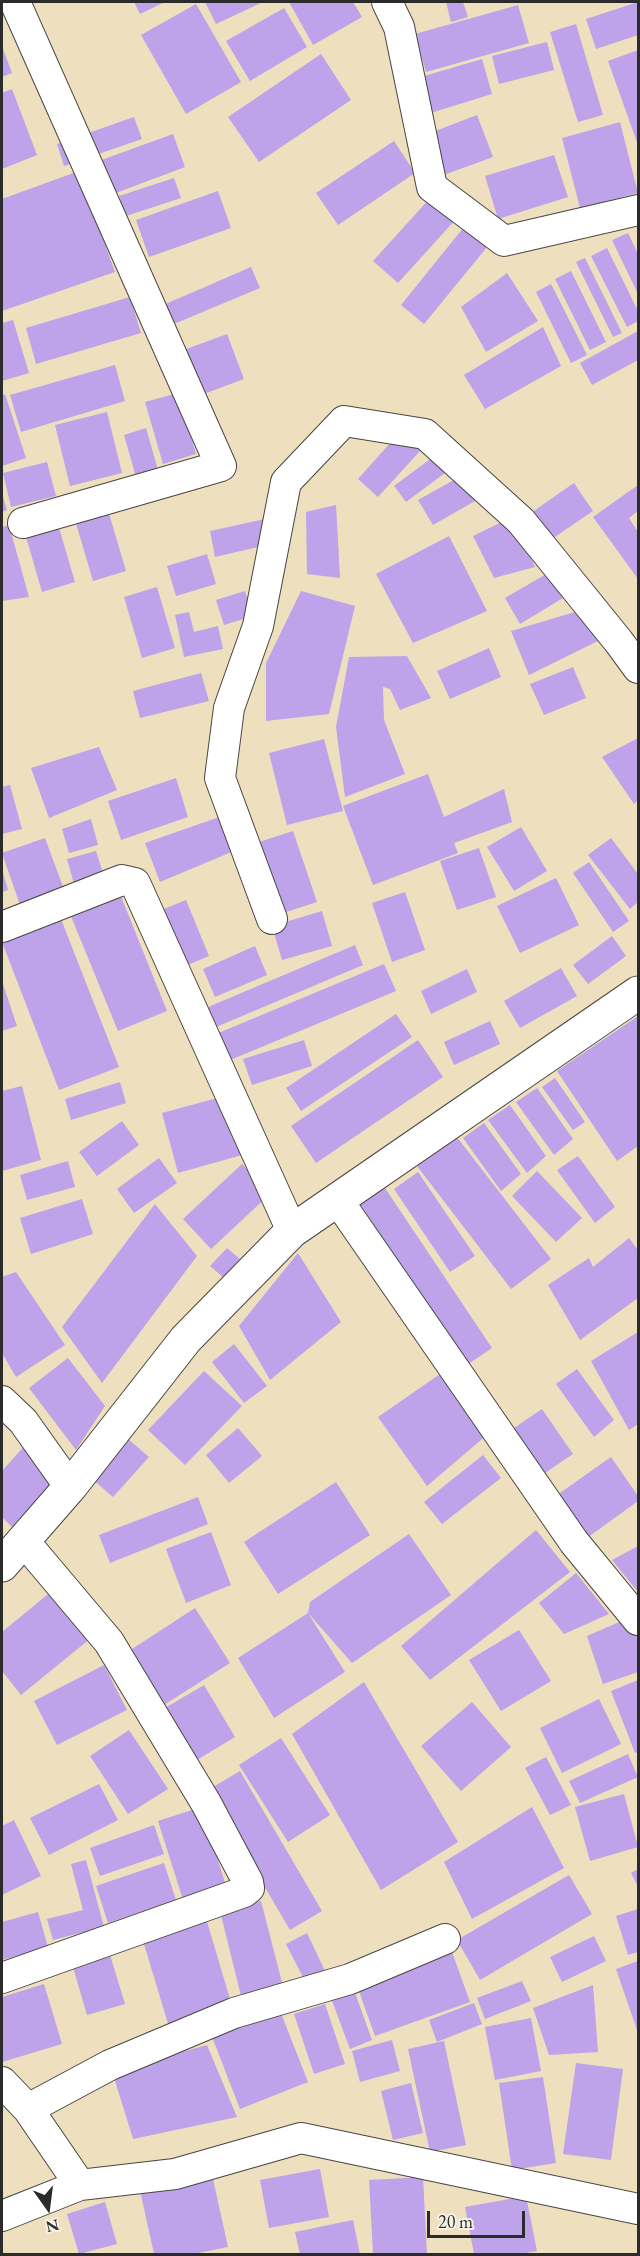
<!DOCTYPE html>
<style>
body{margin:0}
#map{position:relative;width:640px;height:2256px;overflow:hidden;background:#eedfbf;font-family:"EB Garamond",serif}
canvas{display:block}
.frame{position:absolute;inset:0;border:3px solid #2b2b2b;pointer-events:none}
.north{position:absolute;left:18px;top:2178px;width:60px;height:60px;-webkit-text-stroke:4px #f7f3e8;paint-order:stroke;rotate:166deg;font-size:16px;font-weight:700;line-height:24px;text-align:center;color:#2b2b2b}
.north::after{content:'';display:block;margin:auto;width:21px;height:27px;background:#2b2b2b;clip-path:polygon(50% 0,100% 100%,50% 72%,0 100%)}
.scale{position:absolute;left:427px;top:2211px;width:98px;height:27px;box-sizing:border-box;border:3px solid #2b2b2b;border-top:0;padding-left:8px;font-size:18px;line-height:21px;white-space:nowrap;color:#2b2b2b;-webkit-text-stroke:4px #f7f3e8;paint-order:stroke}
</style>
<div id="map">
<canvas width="640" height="2256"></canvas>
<div class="frame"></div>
<div class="north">N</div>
<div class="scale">20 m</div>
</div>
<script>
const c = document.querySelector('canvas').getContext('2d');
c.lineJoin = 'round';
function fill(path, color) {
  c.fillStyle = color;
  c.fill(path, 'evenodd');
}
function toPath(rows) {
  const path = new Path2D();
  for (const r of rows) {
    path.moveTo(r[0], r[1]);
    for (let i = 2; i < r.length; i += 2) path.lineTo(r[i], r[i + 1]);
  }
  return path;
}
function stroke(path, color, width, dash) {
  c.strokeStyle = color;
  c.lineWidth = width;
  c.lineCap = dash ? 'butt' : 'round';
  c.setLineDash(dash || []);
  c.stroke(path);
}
const building = toPath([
 [134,2,165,2,140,14],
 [205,2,263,2,216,24],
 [289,2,353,2,362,17,313,45],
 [446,2,463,2,468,17,451,22],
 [638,2,638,35,596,49,586,19],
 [196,4,241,82,186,114,141,35],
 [518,5,529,43,426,72,415,34],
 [284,8,307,47,250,81,226,41],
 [576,24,603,115,578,122,550,32],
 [547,42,554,70,499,84,492,56],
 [2,46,12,73,2,77],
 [638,50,638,145,608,61],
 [321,54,351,100,259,162,228,117],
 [482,59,492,94,408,120,397,84],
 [12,89,37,155,2,169,2,93],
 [477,115,493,157,433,179,417,138],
 [134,117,142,139,64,166,57,144],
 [620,122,638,193,580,208,562,138],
 [173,134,185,167,97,200,85,166],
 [394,141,415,173,338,225,316,193],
 [554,155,568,197,498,219,485,176],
 [79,171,115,272,2,311,2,199],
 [174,178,181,198,126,216,119,196],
 [218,191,231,228,149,257,136,220],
 [431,197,456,219,398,283,373,261],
 [468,222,492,241,424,324,401,305],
 [628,233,638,254,638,294,612,240],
 [607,248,638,311,638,321,627,327,591,256],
 [585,258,622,333,613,337,576,262],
 [251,267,260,288,162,329,154,309],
 [571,271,606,342,590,350,555,279],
 [507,273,538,321,486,352,461,307],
 [551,284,587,355,571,363,536,292],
 [130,297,141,333,36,364,26,328],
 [13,320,29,373,2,381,2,323],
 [543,327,561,366,485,409,464,375],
 [638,331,638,360,592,385,580,363],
 [227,334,244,379,190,399,173,354],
 [115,365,125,401,21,432,10,395],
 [178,393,196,454,163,464,145,402],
 [5,394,26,458,2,466,2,396],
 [107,412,122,473,70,486,55,425],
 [146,428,158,470,136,477,124,435],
 [400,432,420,451,378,497,358,479],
 [437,454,449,470,406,502,394,486],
 [47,462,56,496,11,507,3,473],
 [461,476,475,501,433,525,418,500],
 [574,483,593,511,543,545,525,517],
 [638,485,638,511,629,518,638,532,638,579,593,517],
 [2,493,7,510,2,512],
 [336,505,340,578,307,574,306,512],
 [108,510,126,571,93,581,75,520],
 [512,517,535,567,494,578,473,536],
 [265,519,271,544,215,557,210,531],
 [57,521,75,582,42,592,24,530],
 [9,525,29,597,2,601,2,527],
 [449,536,487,611,413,643,376,574],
 [207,554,216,584,176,596,167,566],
 [548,573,563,598,520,624,505,598],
 [157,587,175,648,142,658,124,597],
 [245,591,253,616,224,625,216,600],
 [301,591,355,606,329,714,266,721,266,663],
 [585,609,606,637,529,675,511,631],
 [189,612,194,632,218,626,223,649,184,657,175,615],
 [489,648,501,677,450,699,437,671],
 [407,656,431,698,400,710,390,689,383,687,384,720,405,774,345,797,336,727,349,657],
 [573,667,586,698,544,715,530,684],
 [201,673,209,701,140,718,133,691],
 [638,738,638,800,634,804,602,757],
 [324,739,343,811,287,825,269,753],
 [99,747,117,790,49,818,31,768],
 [428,774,444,817,504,789,512,822,454,843,458,853,373,885,343,806],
 [176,778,188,817,121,840,108,801],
 [10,785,22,829,2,834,2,787],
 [228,814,241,848,160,882,145,843],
 [91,819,98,845,69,853,62,829],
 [521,827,547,871,514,891,487,847],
 [293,831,317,902,280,914,256,843],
 [45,838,65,892,21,908,2,853],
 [611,838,638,874,638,902,630,909,588,855],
 [479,848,496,897,457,910,440,861],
 [96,851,104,876,74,884,67,859],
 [589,862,629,921,613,932,573,873],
 [2,869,8,890,2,892],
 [556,878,579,925,520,953,497,906],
 [405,892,425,950,392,962,372,903],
 [120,894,167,1011,118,1031,70,914],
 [186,900,209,956,183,967,159,911],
 [322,911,332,946,282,960,272,926],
 [61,919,119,1067,59,1090,2,942],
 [612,936,626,956,588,984,573,965],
 [355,945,363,965,209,1030,201,1010],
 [255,946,267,975,215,997,203,969],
 [384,964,396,991,228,1061,216,1034],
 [561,968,577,996,520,1028,504,1001],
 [467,969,477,992,431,1014,421,991],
 [2,981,17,1026,2,1031],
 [396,1014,412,1037,301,1111,286,1088],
 [638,1016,638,1146,617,1161,557,1071],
 [490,1021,500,1044,454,1065,444,1042],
 [304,1040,312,1066,252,1085,243,1059],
 [418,1040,443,1077,316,1163,291,1126],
 [555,1078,585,1122,573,1130,542,1087],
 [120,1082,126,1103,71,1120,65,1099],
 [22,1086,41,1160,2,1171,2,1091],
 [537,1088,573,1139,554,1155,516,1102],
 [225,1096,242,1155,178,1173,162,1113],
 [510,1105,546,1156,527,1173,488,1120],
 [122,1121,139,1145,97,1176,79,1152],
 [484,1123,521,1174,501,1191,463,1138],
 [453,1132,551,1259,511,1289,414,1162],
 [578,1156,615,1207,595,1223,557,1170],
 [159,1158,177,1183,134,1213,117,1189],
 [68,1161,75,1187,27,1200,20,1175],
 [242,1164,271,1193,211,1249,183,1219],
 [537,1171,582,1218,556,1242,512,1196],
 [418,1172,475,1256,450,1272,394,1189],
 [385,1188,492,1348,467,1365,360,1204],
 [82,1199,93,1234,31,1254,20,1218],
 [155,1204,197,1256,102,1383,62,1327],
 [629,1238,638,1250,638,1298,580,1340,548,1285,589,1258,593,1267],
 [227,1248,240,1259,223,1277,210,1266],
 [298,1253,341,1322,270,1380,239,1326],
 [16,1272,65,1345,16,1377,2,1353,2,1277],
 [638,1332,638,1424,629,1430,591,1361],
 [234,1344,267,1386,244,1403,212,1362],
 [68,1358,105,1406,76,1450,29,1388],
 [577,1369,614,1420,594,1437,556,1384],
 [204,1371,242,1406,185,1465,148,1430],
 [440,1374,488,1434,427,1486,378,1417],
 [542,1409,573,1454,542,1475,511,1430],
 [238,1428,262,1456,229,1483,206,1455],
 [120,1432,149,1457,113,1497,84,1472],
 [27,1443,60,1473,12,1527,2,1517,2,1471],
 [483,1455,501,1478,442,1524,424,1502],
 [611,1457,638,1496,638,1501,587,1538,557,1495],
 [336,1482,370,1535,278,1594,244,1542],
 [198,1497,208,1524,110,1563,99,1535],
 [536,1530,570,1572,430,1680,401,1646],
 [211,1532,231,1585,186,1603,166,1549],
 [409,1534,451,1595,352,1663,308,1613,310,1602],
 [638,1546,638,1592,612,1560],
 [576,1573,609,1614,564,1634,539,1603],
 [52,1591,91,1638,21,1695,2,1671,2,1632],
 [195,1608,230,1663,164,1705,129,1651],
 [308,1613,345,1672,274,1718,238,1658],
 [624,1620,638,1638,638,1672,603,1684,587,1636],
 [519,1630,551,1681,501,1711,469,1660],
 [104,1665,127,1710,57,1745,34,1701],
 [638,1680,638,1752,635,1753,611,1691],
 [364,1682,458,1842,381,1890,292,1734],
 [204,1685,235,1737,197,1760,165,1708],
 [599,1699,621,1744,562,1773,540,1728],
 [472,1702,511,1747,461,1791,421,1746],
 [129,1730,168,1789,128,1814,90,1756],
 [281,1738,330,1815,288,1842,239,1765],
 [628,1754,638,1777,580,1803,569,1781],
 [546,1757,571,1805,550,1815,525,1768],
 [240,1771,322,1911,290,1930,208,1790],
 [99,1784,118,1820,49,1855,30,1818],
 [624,1794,638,1847,590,1861,575,1807],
 [201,1807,227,1889,184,1903,158,1821],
 [532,1807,564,1868,472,1919,444,1862],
 [14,1820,41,1876,2,1895,2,1826],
 [154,1825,164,1854,100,1876,90,1848],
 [86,1860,104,1927,53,1940,47,1919,83,1910,71,1864],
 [164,1863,176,1900,108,1923,96,1886],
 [638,1869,638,1887,631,1873],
 [569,1875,592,1914,480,1980,457,1940],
 [261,1901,286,1998,244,2008,220,1911],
 [638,1909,638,1952,628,1955,616,1916],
 [38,1912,48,1947,2,1960,2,1922],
 [205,1915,233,2009,169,2027,141,1934],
 [307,1933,327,1975,307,1985,286,1944],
 [594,1936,606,1961,562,1982,550,1957],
 [107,1945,125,2004,87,2015,70,1957],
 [451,1949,470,2002,375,2036,356,1983],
 [638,1961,638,2033,616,1969],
 [522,1981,531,2001,485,2019,477,1998],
 [44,1984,62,2044,2,2062,2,1997],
 [593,1985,598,2052,549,2055,533,2008],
 [354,1990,372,2040,350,2049,331,1998],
 [277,2003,308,2082,240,2109,209,2029],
 [474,2003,482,2024,437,2042,429,2020],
 [325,2004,345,2064,314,2074,294,2014],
 [531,2018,541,2071,495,2080,485,2027],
 [392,2040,400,2071,360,2082,352,2051],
 [444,2041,466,2145,430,2152,408,2049],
 [207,2045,237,2117,133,2139,112,2071],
 [576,2063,623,2069,611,2160,563,2154],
 [543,2077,556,2163,512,2170,499,2083],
 [411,2083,423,2133,393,2140,381,2091],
 [320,2169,329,2217,269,2228,260,2180],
 [211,2170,228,2247,193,2254,154,2254,139,2186],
 [423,2177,427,2254,373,2254,369,2180],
 [526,2196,537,2251,520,2254,474,2254,465,2207],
 [105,2202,117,2244,79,2254,67,2214],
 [353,2220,360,2254,300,2254,295,2232]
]);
const minor = toPath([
 [15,2,221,466,23,523],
 [387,2,399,27,432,187,504,241,638,210],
 [272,919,220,778,229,708,258,626,286,482,344,421,425,434,521,521,619,642,638,668],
 [2,927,122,880,135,883,292,1231],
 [337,1199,574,1542,638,1620],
 [2,1401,23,1421,70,1487],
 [2,1978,244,1892,249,1888,248,1882,206,1803,109,1642,23,1540],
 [2,2082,28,2109,80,2185],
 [28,2109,110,2065,234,2013,350,1979,445,1939],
 [2,2216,80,2185,175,2174,301,2138,638,2209]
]);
const tertiary = toPath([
 [2,1565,70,1487,186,1339,292,1231,638,993]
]);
fill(building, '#bea2ea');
stroke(minor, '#484641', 32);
stroke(tertiary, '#484641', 35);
stroke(minor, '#fff', 30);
stroke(tertiary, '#fff', 33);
</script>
